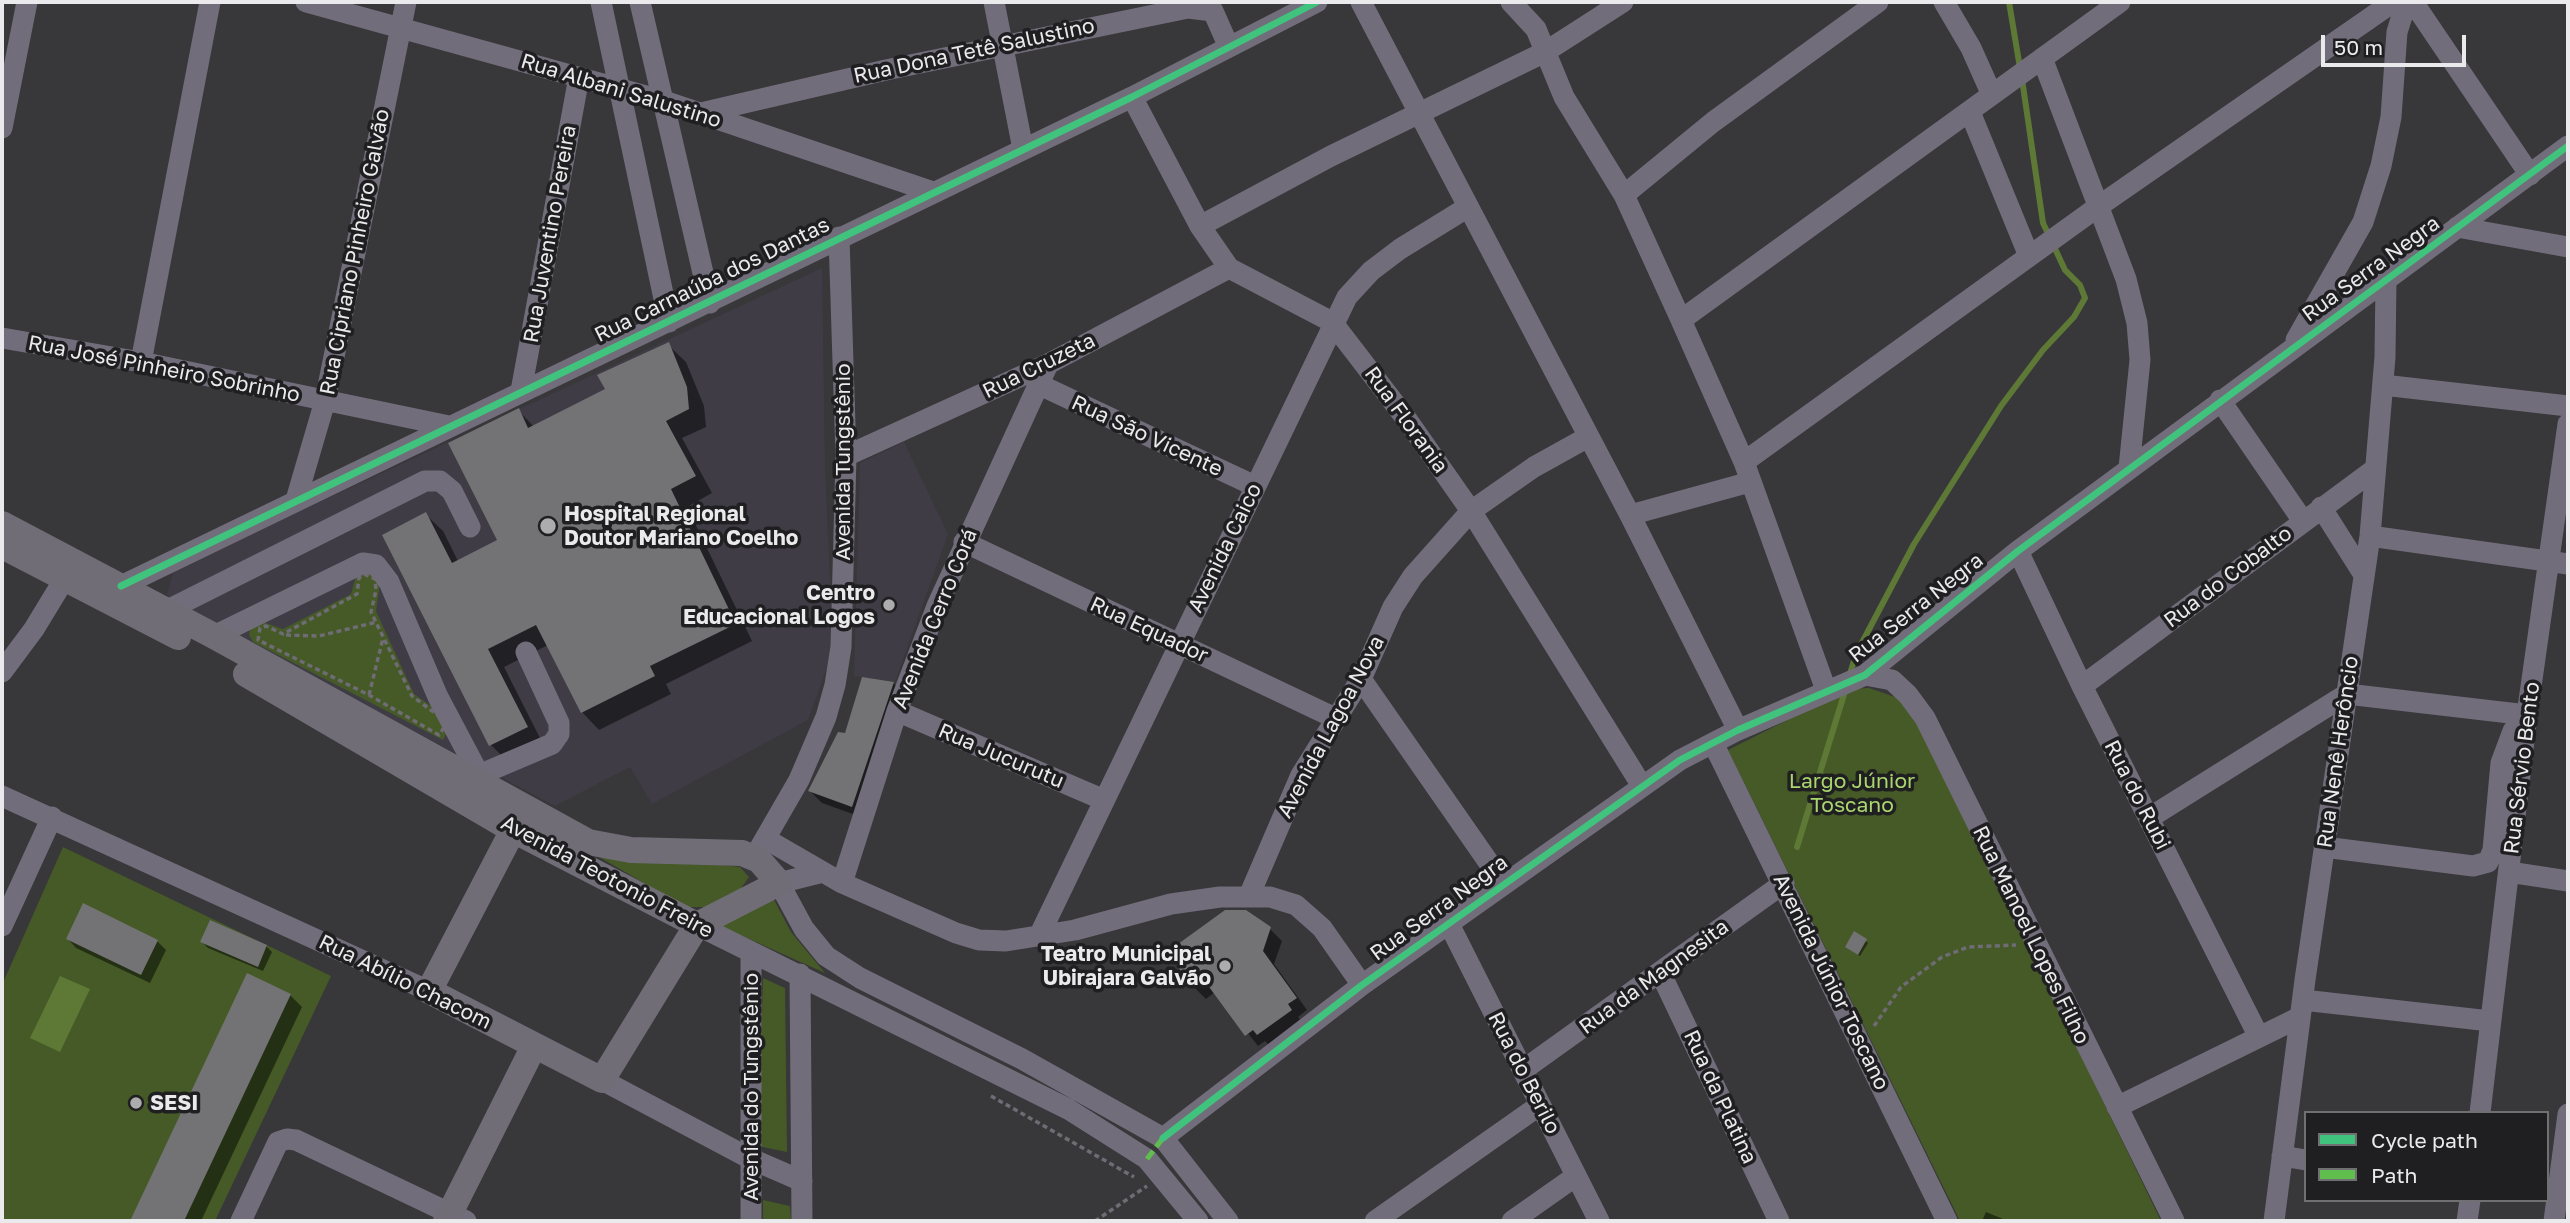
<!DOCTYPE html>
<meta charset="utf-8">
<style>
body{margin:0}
#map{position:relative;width:2570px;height:1223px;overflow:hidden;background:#38373a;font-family:"Golos Text",sans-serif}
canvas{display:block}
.frame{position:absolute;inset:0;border:4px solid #eae9ec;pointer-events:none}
.legend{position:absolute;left:2304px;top:1111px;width:245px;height:91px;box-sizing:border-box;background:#1f1e20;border:2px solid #706f72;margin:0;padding:9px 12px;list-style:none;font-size:21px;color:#eae9ec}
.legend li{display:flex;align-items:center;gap:14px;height:35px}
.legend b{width:35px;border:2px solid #706f72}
.scale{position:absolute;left:2321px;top:35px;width:145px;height:32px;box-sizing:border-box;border:4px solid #eae9ec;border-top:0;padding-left:9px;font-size:21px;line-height:24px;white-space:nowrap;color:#eae9ec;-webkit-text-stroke:5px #1f1e20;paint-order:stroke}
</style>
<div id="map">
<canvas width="2570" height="1223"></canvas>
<div class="frame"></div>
<ul class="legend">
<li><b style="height:9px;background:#40c37c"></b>Cycle path</li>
<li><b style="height:9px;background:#5fbe4e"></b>Path</li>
</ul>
<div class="scale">50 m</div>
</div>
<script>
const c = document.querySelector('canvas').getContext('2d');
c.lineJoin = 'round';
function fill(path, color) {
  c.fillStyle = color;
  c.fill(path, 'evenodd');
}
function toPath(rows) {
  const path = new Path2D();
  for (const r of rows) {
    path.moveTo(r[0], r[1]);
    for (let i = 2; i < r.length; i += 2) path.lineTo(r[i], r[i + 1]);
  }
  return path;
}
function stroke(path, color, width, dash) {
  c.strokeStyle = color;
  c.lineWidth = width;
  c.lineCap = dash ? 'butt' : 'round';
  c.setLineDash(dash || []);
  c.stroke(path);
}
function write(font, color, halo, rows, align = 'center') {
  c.font = font + ' "Golos Text",sans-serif';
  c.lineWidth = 7;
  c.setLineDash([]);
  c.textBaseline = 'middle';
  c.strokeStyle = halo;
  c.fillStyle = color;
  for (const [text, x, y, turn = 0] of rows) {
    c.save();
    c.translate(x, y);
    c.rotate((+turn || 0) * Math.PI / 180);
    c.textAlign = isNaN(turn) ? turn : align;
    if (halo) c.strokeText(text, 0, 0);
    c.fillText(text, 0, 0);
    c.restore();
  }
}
const built = toPath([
 [822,268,825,467,833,651,808,720,652,804,630,767,555,806,173,603,167,594,174,570],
 [904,442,948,534,895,682,854,676,860,463]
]);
const green = toPath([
 [368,570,380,584,376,611,414,694,441,713,446,734,443,740,253,642,249,635,250,629,263,622,283,629,351,594,356,576],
 [1869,688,1895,697,1908,707,1926,736,2161,1221,1960,1221,1728,750,1849,689],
 [63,847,331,976,215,1221,2,1221,2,985],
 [589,851,740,867,749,877,737,894,710,907,685,907],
 [771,894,791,932,825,973,716,924],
 [763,978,785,988,787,1152,758,1146],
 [763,1200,790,1206,791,1221,763,1221]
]);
const water = toPath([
 [60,976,90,989,60,1052,30,1038]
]);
const shadow = toPath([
 [668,345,686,362,704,406,706,427,682,438,712,493,687,507,752,641,666,684,671,694,599,730,582,712,548,645,504,667,543,744,508,762,491,745,425,514,443,531,458,561,499,541,518,410,534,427,607,390],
 [893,683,905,695,864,818,822,803,810,791],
 [1270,929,1282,941,1274,964,1307,1010,1298,1017,1302,1022,1270,1046,1265,1041,1258,1046,1215,992,1206,999,1194,987],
 [1855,934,1868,943,1860,956,1849,949],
 [68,939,157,941,166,950,150,983,76,948],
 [202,942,266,946,272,952,263,971,208,948],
 [248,976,290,995,302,1007,201,1221,132,1221],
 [1986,1212,2003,1219,2006,1221,1982,1221]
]);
const stream = toPath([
 [2009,2,2020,68],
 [1849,677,1856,654,1914,544,2001,406,2043,350,2074,317,2085,298,2080,285,2065,270,2043,223,2022,79],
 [1797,847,1846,688]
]);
const building = toPath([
 [669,342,687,387,689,409,666,421,696,476,671,489,736,624,650,666,655,676,581,713,536,625,488,649,528,727,489,746,382,535,426,512,452,563,497,540,448,443,519,408,528,428,605,389,597,375],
 [862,677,894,682,852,807,808,791,838,732,845,733],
 [83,903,158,940,141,975,66,939],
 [1225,910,1246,910,1271,927,1263,951,1297,998,1288,1004,1292,1010,1257,1035,1253,1030,1245,1036,1204,980,1193,988,1167,952],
 [210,920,267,945,258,967,200,942],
 [1854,931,1867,939,1858,955,1845,947],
 [247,973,291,994,184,1221,130,1221]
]);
const path = toPath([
 [364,574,375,579,376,590,371,612,412,696,443,719,445,726,439,735,369,695,258,640,260,628,266,626,283,634,357,594,359,578,364,574],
 [286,635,319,636,377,622],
 [369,695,383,638],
 [1874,1026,1901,987,1942,957,1968,947,2016,945],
 [991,1096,1134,1177],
 [1095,1221,1147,1186]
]);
const minor = toPath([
 [306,2,661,100,933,192],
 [601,2,669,322],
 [640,2,710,303],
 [994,2,1023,149],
 [1361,2,1630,515,1738,730],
 [1511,2,1536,29,1564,97,1624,195,1681,320,1744,462,1826,690],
 [1944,2,1971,48,1992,95],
 [2413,2,2530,175],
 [2042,58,2126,279,2137,323,2140,360,2129,468],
 [1132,97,1200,226,1229,268,1332,322,1408,421,1471,511,1642,786],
 [1970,112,2029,256],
 [701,113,886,70,1188,8,1213,11,1228,45],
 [2,128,27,2],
 [1624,195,1713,122,1878,2],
 [1200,226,1331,156,1545,52,1623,2],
 [2457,227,2568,247],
 [1681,320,2120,2],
 [2,338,141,362,449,426],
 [2296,340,2363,222,2381,166,2391,117,2397,32,2402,16,2413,2],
 [141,362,210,2],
 [1040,385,1255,486],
 [2383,385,2568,406],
 [521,391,579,77],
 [2220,400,2303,521],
 [846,456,1048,364,1229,268],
 [1744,462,2099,206,2393,2],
 [296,500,325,401,406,2],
 [2321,507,2364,575],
 [1630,515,1750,482],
 [2370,536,2568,564],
 [964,542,1335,718],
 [2018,551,2082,686,2259,1037],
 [121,586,1132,97,1317,2],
 [166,611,425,481,440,481,452,491,470,527],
 [214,636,363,563,376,565,389,582,438,697,484,784],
 [2,672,34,629,65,578],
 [1865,675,1892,680,1908,695,1925,718,2174,1221],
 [1361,679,1503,883],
 [2082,686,2375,469],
 [897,711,1104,800],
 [1713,743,1947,1221],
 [479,775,552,744,559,734,559,723,526,652],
 [2,796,429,991],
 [2149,818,2347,694,2527,715],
 [766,839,842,883,956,933,979,940,1006,941,1075,930,1171,904,1220,897,1270,897,1296,905,1322,928,1362,985],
 [2324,847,2473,866,2488,862,2493,850,2501,763,2513,731,2523,719],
 [758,851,799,780,826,717,835,685,841,647,846,456,839,237],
 [823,872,779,883,804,929,826,956,860,978,1022,1059,1163,1138,1228,1221],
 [2509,872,2568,881],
 [842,883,897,711,937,606,1048,364],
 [1249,896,1301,775,1361,679,1393,607,1413,576,1471,511,1534,467,1588,437],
 [1449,924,1599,1221],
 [697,925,1068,1109,1147,1159,1198,1221],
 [2,926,52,817],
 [1039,936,1347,297,1371,271,1400,249,1468,207],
 [751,952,751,1221],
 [1660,972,1779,1221],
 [800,974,802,1221],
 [2303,1000,2490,1021],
 [1523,1070,1784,883],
 [602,1080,749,1158,802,1181],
 [2117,1107,2300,1017],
 [2480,1113,2527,715,2568,424],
 [1163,1138,1362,985,1680,760,1738,730,1865,675,2018,551,2568,146],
 [2282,1156,2306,1160],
 [241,1221,278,1142,287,1139,296,1140,466,1221],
 [1375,1221,1540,1105],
 [1512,1221,1576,1176],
 [2274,1221,2305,980,2370,536,2385,357,2386,281],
 [2467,1221,2470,1200],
 [2554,1221,2568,1114]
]);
const major = toPath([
 [2,524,214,636,588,842,631,850,742,853,759,860,779,883,697,925,602,1080,429,991,513,830],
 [2,546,178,637],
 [246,674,513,830,697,925],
 [446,1221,534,1046]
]);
const quiet = toPath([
 [1147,1159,1163,1138]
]);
const cycleway = toPath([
 [121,586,1132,97,1317,2],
 [1163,1138,1362,985,1680,760,1738,730,1865,675,2018,551,2568,146]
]);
const markers = [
 [548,526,9,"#acabae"],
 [889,605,7,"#acabae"],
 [1225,966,7,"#acabae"],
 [136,1103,7,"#acabae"]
];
const streetNames = [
 ["Rua Dona Tetê Salustino",974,51,-12],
 ["Rua Albani Salustino",621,91,17],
 ["Rua Juventino Pereira",550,234,-80],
 ["Rua Cipriano Pinheiro Galvão",355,252,-79],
 ["Rua Serra Negra",2371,269,-36],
 ["Rua Carnaúba dos Dantas",712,280,-26],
 ["Rua Cruzeta",1039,366,-26],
 ["Rua José Pinheiro Sobrinho",164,369,11],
 ["Rua Florania",1406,420,54],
 ["Rua São Vicente",1147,436,25],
 ["Avenida Tungstênio",843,462,-90],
 ["Avenida Caico",1225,548,-64],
 ["Rua do Cobalto",2228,577,-37],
 ["Rua Serra Negra",1916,608,-38],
 ["Avenida Cerro Corá",935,619,-68],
 ["Rua Equador",1149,630,25],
 ["Avenida Lagoa Nova",1331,727,-62],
 ["Rua Nenê Herôncio",2338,752,-82],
 ["Rua Jucurutu",1001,756,23],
 ["Rua Sérvio Bento",2522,768,-83],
 ["Rua do Rubi",2137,795,63],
 ["Avenida Teotonio Freire",607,877,28],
 ["Rua Serra Negra",1439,908,-36],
 ["Rua Manoel Lopes Filho",2031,935,64],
 ["Rua da Magnesita",1654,977,-36],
 ["Rua Abílio Chacom",405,982,26],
 ["Avenida Júnior Toscano",1831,982,64],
 ["Rua do Berilo",1524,1073,63],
 ["Avenida do Tungstênio",751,1087,-90],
 ["Rua da Platina",1720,1097,65]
];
const poiNames = [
 ["Hospital Regional",564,514],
 ["Doutor Mariano Coelho",564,538],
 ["Centro",875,593,"right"],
 ["Educacional Logos",875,617,"right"],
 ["Teatro Municipal",1211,954,"right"],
 ["Ubirajara Galvão",1211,978,"right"],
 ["SESI",150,1103]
];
const parkNames = [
 ["Largo Júnior",1852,781],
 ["Toscano",1852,805]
];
fill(built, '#3f3c46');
fill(green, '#455a27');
fill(water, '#5d7935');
fill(shadow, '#0007');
stroke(stream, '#5d7935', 6);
fill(building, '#737275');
stroke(path, '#6f6c75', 3.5, [5, 3.5]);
stroke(minor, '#726d7b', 21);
stroke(major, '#706d77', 26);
stroke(quiet, '#5fbe4e', 5, [10, 5]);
stroke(cycleway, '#40c37c', 7);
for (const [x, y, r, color] of markers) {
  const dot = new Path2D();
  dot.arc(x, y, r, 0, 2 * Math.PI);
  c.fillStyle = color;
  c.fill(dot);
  stroke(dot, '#1f1e20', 2.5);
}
write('21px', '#eae9ec', '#1f1e20', streetNames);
write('bold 21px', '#eae9ec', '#1f1e20', poiNames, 'left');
write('21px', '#aad56f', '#1f1e20', parkNames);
</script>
